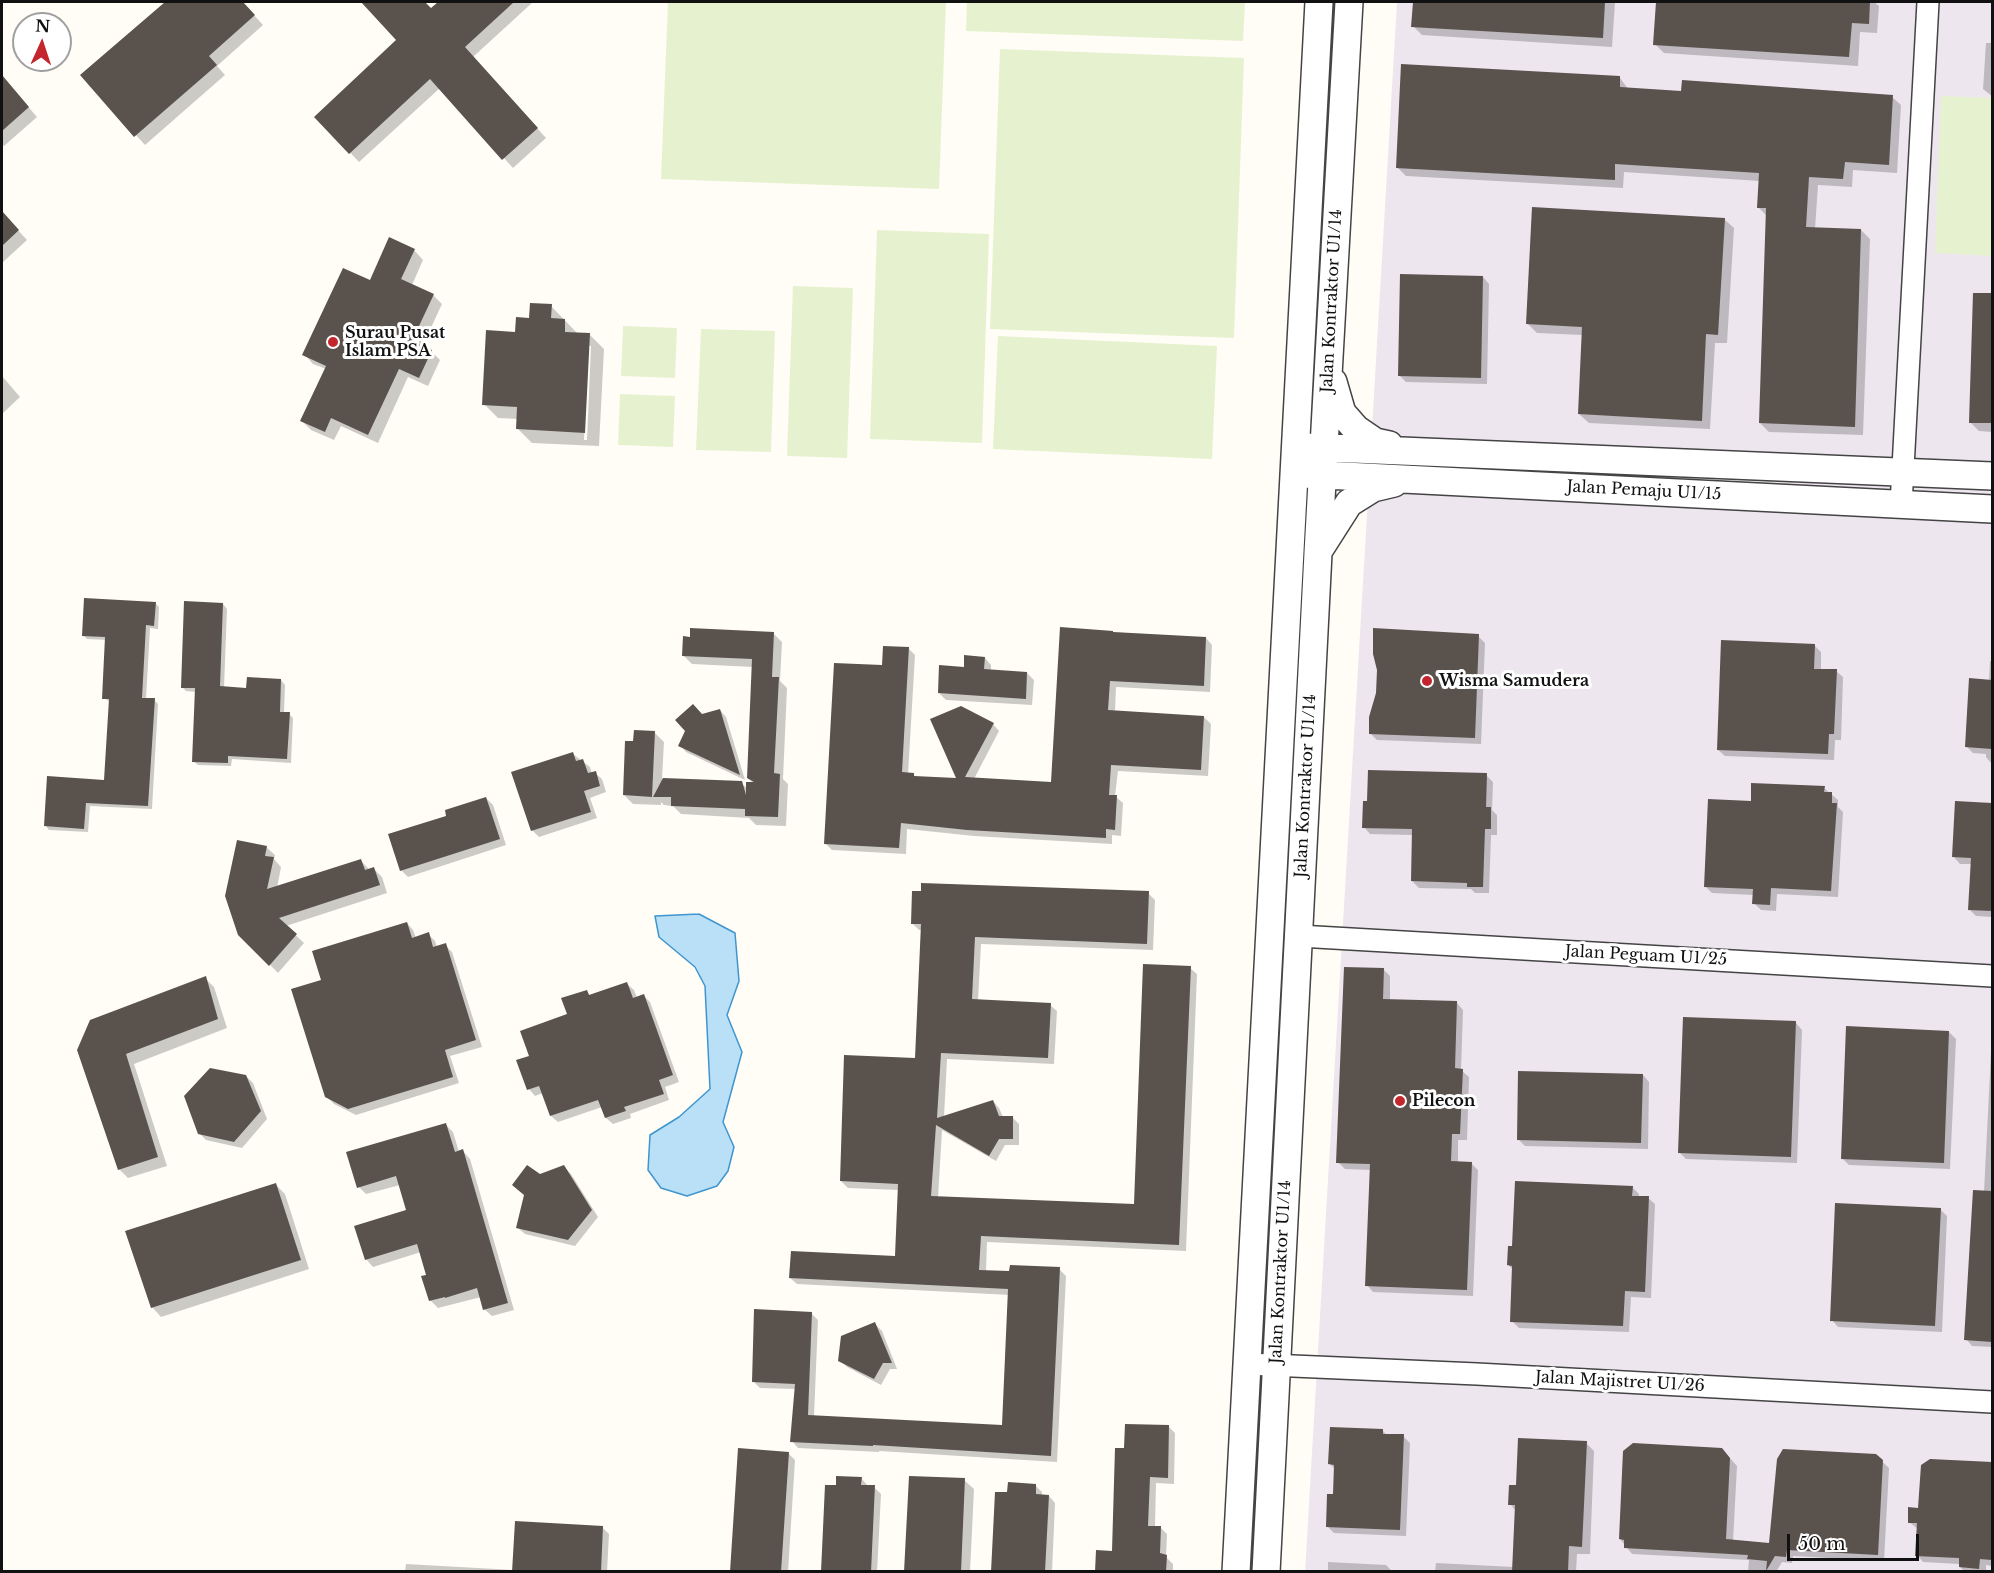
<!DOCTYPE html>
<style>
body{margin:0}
#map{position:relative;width:1994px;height:1573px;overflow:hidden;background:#fffdf5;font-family:"Libre Baskerville",serif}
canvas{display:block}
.frame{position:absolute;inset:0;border:3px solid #111;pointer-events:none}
.north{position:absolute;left:12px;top:12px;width:60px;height:60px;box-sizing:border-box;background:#fff;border:2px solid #a0a0a0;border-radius:50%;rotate:3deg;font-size:16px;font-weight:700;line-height:24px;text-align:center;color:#111}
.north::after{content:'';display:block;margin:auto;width:21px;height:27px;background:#c4262e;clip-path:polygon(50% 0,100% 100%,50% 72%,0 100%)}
.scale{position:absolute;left:1787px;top:1534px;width:132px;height:27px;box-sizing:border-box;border:3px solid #111;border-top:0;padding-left:8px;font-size:18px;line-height:21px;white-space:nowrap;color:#111;-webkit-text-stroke:4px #fff;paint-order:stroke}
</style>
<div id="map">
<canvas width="1994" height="1573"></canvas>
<div class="frame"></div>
<div class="north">N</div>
<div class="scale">50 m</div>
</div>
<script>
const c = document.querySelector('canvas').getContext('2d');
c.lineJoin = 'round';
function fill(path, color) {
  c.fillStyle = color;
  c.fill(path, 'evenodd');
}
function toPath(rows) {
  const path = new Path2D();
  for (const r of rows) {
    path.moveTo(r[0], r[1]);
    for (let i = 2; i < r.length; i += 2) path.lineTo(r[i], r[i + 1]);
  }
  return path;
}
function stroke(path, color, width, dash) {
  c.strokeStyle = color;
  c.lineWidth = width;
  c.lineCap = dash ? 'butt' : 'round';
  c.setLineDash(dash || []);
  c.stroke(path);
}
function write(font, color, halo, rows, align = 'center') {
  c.font = font + ' "Libre Baskerville",serif';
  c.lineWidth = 6;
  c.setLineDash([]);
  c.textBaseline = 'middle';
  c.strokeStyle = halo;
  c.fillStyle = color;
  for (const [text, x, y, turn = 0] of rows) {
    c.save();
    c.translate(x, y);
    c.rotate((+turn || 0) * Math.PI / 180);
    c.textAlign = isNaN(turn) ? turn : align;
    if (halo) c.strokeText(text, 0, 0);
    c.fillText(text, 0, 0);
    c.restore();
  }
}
const industrial = toPath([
 [1397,2,1992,2,1992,1571,1305,1572]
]);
const pitch = toPath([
 [668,2,946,2,939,189,661,179],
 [967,2,1245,2,1243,41,966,31],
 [1000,49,1244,58,1234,338,990,329],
 [1941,96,1992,98,1992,256,1935,253],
 [877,230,989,234,982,443,870,439],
 [793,286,853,288,847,458,787,456],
 [623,326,677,328,675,378,621,376],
 [701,329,775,331,771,452,696,450],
 [998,336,1217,346,1212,459,993,449],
 [620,394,675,396,673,447,618,445]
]);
const water = toPath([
 [699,914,735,933,739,981,727,1015,742,1052,723,1122,734,1147,728,1171,717,1186,687,1196,661,1188,648,1170,650,1135,679,1117,710,1089,705,986,695,967,659,937,655,916,699,914]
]);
const shadow = toPath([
 [167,2,242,2,263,25,217,66,225,75,145,145,82,76],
 [363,2,424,2,431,10,440,2,533,2,473,57,546,138,513,168,440,88,359,162,316,117,398,41],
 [1414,2,1615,2,1612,47,1422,35,1413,26],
 [1657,2,1874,2,1879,6,1877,33,1860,32,1858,66,1664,53,1655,44],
 [1986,43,1992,43,1992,96,1983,89],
 [2,76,37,117,4,146,2,144],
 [1620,78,1628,89,1683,92,1892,97,1901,105,1897,173,1853,170,1852,187,1818,185,1815,229,1861,230,1870,239,1863,435,1769,432,1760,423,1767,216,1758,207,1760,181,1624,172,1623,188,1406,176,1397,167],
 [2,213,27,240,2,263],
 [1724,219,1734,228,1727,343,1715,343,1710,429,1589,423,1579,414,1583,335,1537,333,1527,323],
 [414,250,423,260,412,285,433,295,442,304,422,347,431,351,440,360,428,386,408,377,378,443,341,426,334,440,311,430,302,421,326,369,313,364,304,354,370,282],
 [1483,277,1489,284,1487,384,1406,382,1399,375],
 [1974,294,1992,295,1992,432,1979,431,1970,422],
 [551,306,578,334,590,335,604,349,599,446,532,443,518,429,518,419,498,418,484,404,516,333,531,319],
 [588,346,591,346,587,440,584,440],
 [2,376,20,397,2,414],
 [155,603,159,607,158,629,150,628,146,699,154,700,158,704,152,809,90,806,88,832,49,830,45,825,106,782,110,702,104,698,107,640,87,639,83,635],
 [223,604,227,609,224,688,248,689,281,680,285,685,284,713,289,714,293,718,291,763,232,759,231,766,198,765,193,761,196,692,186,691,182,687],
 [1061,629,1206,638,1212,645,1210,692,1116,687,1115,712,1204,717,1211,724,1208,776,1118,771,1115,796,1123,803,1121,836,1112,835,1112,844,974,836,907,829,906,854,832,850,825,843,883,667,908,648,915,655,908,774,913,774,916,777,958,780,993,724,999,731,974,779,1052,783],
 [773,633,782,642,780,681,787,688,783,779,788,784,786,826,756,825,749,818,681,814,673,806,664,805,661,802,661,805,633,804,624,795,635,743,655,733,664,742,662,779,741,783,748,789,754,784,748,778,753,667,692,664,683,655],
 [1478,636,1485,643,1481,744,1377,740,1370,733,1378,694,1379,669],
 [1814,645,1821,652,1821,670,1836,671,1843,677,1841,740,1835,740,1834,760,1725,756,1718,750],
 [985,658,991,665,991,671,1027,673,1034,680,1032,705,946,700,939,693,965,668],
 [1990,661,1992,661,1992,764,1986,757,1986,754,1973,753,1966,746,1989,681],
 [720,710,726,717,745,780,686,752,680,745,702,715],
 [573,754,590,767,592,774,595,773,602,779,606,792,590,798,597,818,539,837,532,830],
 [1486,775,1493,782,1492,810,1497,815,1497,835,1491,835,1489,893,1475,893,1471,889,1419,888,1412,881,1413,835,1370,834,1364,827],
 [1824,788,1838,800,1838,807,1843,812,1838,897,1777,894,1776,911,1761,910,1754,903,1754,895,1712,893,1706,887,1752,803],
 [486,798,493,805,506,845,408,877,401,870,448,817],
 [1957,803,1992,805,1992,917,1976,916,1969,909,1972,864,1960,864,1954,857],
 [266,847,275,855,274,859,281,867,277,888,361,861,370,870,373,868,382,877,387,893,286,926,304,943,278,973,240,934],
 [1148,893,1155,900,1153,950,981,944,978,1001,1050,1005,1057,1011,1054,1064,947,1059,944,1117,993,1101,999,1108,1003,1117,1012,1117,1019,1124,1019,1145,1005,1145,996,1161,942,1130,938,1198,1135,1206,1190,968,1197,974,1186,1251,987,1242,986,1272,1011,1273,1059,1269,1066,1276,1057,1462,879,1451,879,1452,798,1448,792,1441,796,1389,760,1388,753,1381,811,1313,818,1320,814,1416,1004,1427,1010,1295,797,1284,790,1278,897,1257,899,1190,848,1188,841,1181,916,1059,922,930,919,930,912,923],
 [407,923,413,930,416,938,428,934,435,941,437,947,445,945,452,952,482,1047,450,1056,459,1083,356,1115,334,1104,326,1096,323,981],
 [1384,970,1390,976,1390,1000,1457,1003,1463,1010,1461,1070,1469,1077,1467,1140,1458,1140,1458,1163,1471,1163,1478,1170,1473,1296,1373,1292,1367,1285,1371,1170,1345,1169,1338,1162],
 [205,978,214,987,227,1028,134,1064,167,1166,128,1178,119,1169,92,1021],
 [627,984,634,990,637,998,644,996,650,1002,679,1082,665,1087,669,1100,630,1114,631,1118,613,1124,606,1118,602,1107,558,1122,551,1116,543,1093,535,1096,529,1089,530,1057,569,1015,586,992,591,996],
 [1796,1023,1802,1030,1797,1163,1686,1159,1679,1152],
 [1949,1032,1956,1039,1950,1169,1849,1165,1842,1158],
 [1992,1032,1992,1347,1972,1346,1966,1339,1984,1192],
 [1643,1075,1649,1082,1648,1149,1525,1146,1518,1139],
 [246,1076,253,1083,267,1119,242,1148,206,1140,199,1133],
 [446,1125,453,1132,459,1152,463,1151,470,1159,514,1310,492,1316,484,1309,481,1297,438,1308,430,1300,428,1276,421,1252,373,1267,366,1259,408,1211,400,1185,366,1194,359,1187],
 [564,1167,571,1174,598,1217,575,1246,525,1234,518,1228,540,1176],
 [275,1184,285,1194,309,1269,161,1317,152,1307],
 [1632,1187,1639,1194,1639,1197,1648,1198,1655,1204,1651,1298,1631,1297,1629,1332,1519,1328,1512,1321,1514,1270,1508,1265],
 [1940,1209,1947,1216,1942,1332,1838,1327,1832,1320],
 [875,1324,882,1331,897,1369,890,1369,881,1385,847,1367,840,1360],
 [1168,1426,1175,1433,1174,1484,1156,1483,1155,1527,1160,1527,1167,1534,1166,1557,1173,1564,1173,1572,1097,1572,1114,1553,1125,1449],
 [1382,1430,1387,1435,1403,1436,1410,1443,1406,1536,1334,1533,1327,1526,1334,1496,1335,1469,1330,1464],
 [1586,1443,1594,1451,1590,1554,1577,1554,1576,1572,1435,1572,1436,1563,1513,1567,1516,1511,1510,1504],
 [788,1453,795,1460,788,1572,731,1572],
 [1875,1455,1889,1468,1884,1561,1793,1556,1792,1563,1782,1562,1776,1572,1748,1572,1749,1560,1632,1554,1620,1539,1729,1457,1737,1466,1733,1541,1770,1545],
 [1930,1461,1992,1464,1992,1566,1986,1565,1986,1572,1965,1572,1960,1567,1960,1564,1923,1562,1917,1555,1918,1529,1909,1522,1920,1510],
 [861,1478,868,1486,874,1487,881,1494,877,1572,822,1572,837,1487],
 [964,1480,974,1489,970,1572,906,1572],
 [1035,1485,1042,1492,1042,1496,1049,1496,1055,1503,1052,1572,992,1572,1008,1494],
 [603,1528,609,1534,607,1572,405,1572,406,1564,514,1570],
 [1328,1562,1386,1565,1393,1572,1328,1572]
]);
const building = toPath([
 [165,2,243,2,255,15,209,56,217,65,134,137,80,75],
 [361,2,425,2,431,8,438,2,514,2,465,47,538,128,502,160,430,79,349,154,314,117,396,40],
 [1413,2,1605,2,1603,38,1411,27],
 [1656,2,1870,2,1869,24,1852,23,1849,57,1653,45],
 [1401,64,1620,76,1620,87,1681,91,1682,80,1893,95,1889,165,1845,162,1843,179,1809,177,1806,227,1861,229,1855,427,1759,423,1766,208,1757,208,1759,173,1615,164,1615,180,1396,168],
 [2,75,29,107,2,131],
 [1532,207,1725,218,1718,335,1706,334,1702,421,1578,414,1582,327,1526,324],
 [2,211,19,230,2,246],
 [389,237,415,249,401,279,434,294,412,341,432,350,419,378,399,369,368,435,331,418,325,432,300,421,326,366,302,355,343,268,370,280],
 [1400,274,1483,276,1481,378,1398,376],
 [1973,293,1992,293,1992,423,1969,423],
 [530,303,552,304,551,318,565,319,565,332,590,333,585,433,516,429,517,407,482,405,486,330,515,332,516,317,529,318],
 [84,598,156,602,154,626,146,625,142,698,155,698,148,806,86,803,84,829,44,826,47,776,104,780,109,699,102,699,105,637,82,636],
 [184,601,223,603,220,686,246,688,247,677,281,679,280,712,290,712,287,759,228,756,228,763,192,762,195,688,181,688],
 [1060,627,1113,631,1113,632,1206,637,1204,686,1110,681,1108,710,1204,716,1201,770,1111,765,1109,795,1117,795,1115,830,1106,829,1106,838,967,830,901,823,899,848,824,844,834,663,882,665,883,646,909,647,902,772,914,773,914,776,956,778,930,719,961,706,994,723,965,777,1051,782],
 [690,628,774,632,772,677,779,677,774,773,780,774,778,817,745,816,745,809,671,806,671,797,653,797,663,778,742,781,746,795,746,782,754,782,747,778,752,659,682,656,683,636,690,637],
 [1373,628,1479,634,1475,738,1369,734,1369,717,1376,693,1377,670,1373,654],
 [1721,640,1815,644,1814,669,1837,669,1834,734,1829,734,1828,754,1717,750],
 [964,655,985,657,984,669,1027,672,1026,699,938,693,939,665,964,667],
 [1969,678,1992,680,1992,749,1965,747],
 [693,704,702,714,720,709,740,775,678,746,685,731,675,720],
 [634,730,655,731,652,797,623,795,625,741,633,741],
 [573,752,576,761,583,759,588,773,596,771,600,786,584,791,591,812,531,831,511,772],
 [1368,770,1487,773,1486,807,1491,807,1491,829,1485,829,1483,887,1467,887,1467,883,1411,881,1412,829,1362,828,1363,801,1367,801],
 [1751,783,1825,786,1824,792,1832,792,1832,803,1837,803,1831,891,1771,888,1770,905,1752,904,1753,889,1704,887,1708,799,1751,801],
 [486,797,500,839,400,871,388,834,446,816,445,810],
 [1955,801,1992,803,1992,911,1968,910,1971,858,1952,857],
 [237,840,267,846,265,856,274,857,267,889,361,859,365,870,374,867,380,885,279,918,297,934,269,966,238,935,225,896],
 [921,883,1149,891,1147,944,975,937,972,999,1051,1003,1048,1058,941,1053,937,1118,993,1100,999,1116,1013,1116,1013,1139,999,1139,989,1156,936,1125,931,1196,1134,1204,1143,964,1191,966,1179,1245,981,1236,979,1270,1009,1271,1010,1265,1060,1267,1051,1456,873,1445,873,1446,790,1442,795,1384,752,1382,754,1309,812,1312,808,1415,1002,1425,1008,1289,789,1278,791,1251,895,1256,898,1184,840,1181,844,1055,915,1058,921,924,911,924,912,891,921,891],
 [407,922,412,938,429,932,433,947,446,943,476,1040,445,1050,453,1077,348,1109,325,1097,291,989,321,980,312,951],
 [1344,967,1384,968,1383,999,1457,1001,1455,1068,1463,1069,1460,1134,1452,1134,1451,1161,1472,1162,1467,1290,1365,1286,1370,1164,1336,1163],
 [206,976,218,1019,126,1054,158,1157,118,1170,77,1050,90,1020],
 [627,982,633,998,644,994,673,1075,659,1080,664,1094,624,1107,626,1111,605,1118,598,1100,550,1116,539,1086,527,1090,516,1060,529,1056,520,1031,567,1014,561,998,587,990,589,995],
 [1683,1017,1796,1021,1791,1157,1678,1153],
 [1846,1026,1949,1031,1944,1163,1841,1159],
 [210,1068,246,1075,261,1111,234,1142,198,1134,184,1096],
 [1518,1071,1643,1074,1641,1143,1517,1140],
 [446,1123,455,1152,463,1149,508,1303,483,1310,477,1288,445,1298,445,1297,429,1301,421,1276,426,1275,417,1244,365,1260,354,1226,406,1210,396,1176,357,1188,346,1152],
 [527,1165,540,1174,564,1165,592,1210,568,1240,516,1228,524,1195,512,1185],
 [1515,1181,1633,1186,1632,1196,1649,1196,1645,1292,1625,1291,1623,1326,1510,1322,1512,1266,1507,1265,1508,1246,1512,1246],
 [276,1183,301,1260,151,1308,125,1231],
 [1973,1190,1992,1191,1992,1342,1964,1340],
 [1835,1203,1941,1208,1935,1326,1830,1321],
 [875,1322,892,1363,883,1363,874,1379,838,1361,841,1336],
 [1125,1424,1169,1425,1168,1478,1150,1477,1148,1526,1161,1526,1160,1553,1167,1555,1166,1572,1095,1572,1096,1550,1112,1551,1115,1448,1124,1448],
 [1330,1427,1383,1429,1383,1434,1404,1434,1400,1530,1326,1527,1327,1494,1333,1494,1334,1465,1328,1464],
 [1518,1438,1587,1441,1582,1547,1569,1546,1568,1572,1512,1572,1515,1505,1508,1505,1509,1485,1516,1485],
 [1633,1443,1722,1448,1730,1458,1726,1539,1769,1543,1777,1459,1783,1449,1876,1454,1883,1460,1878,1555,1787,1550,1786,1557,1775,1556,1766,1571,1767,1561,1747,1559,1748,1555,1624,1548,1624,1540,1619,1539,1623,1451],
 [738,1448,789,1452,781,1572,730,1572],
 [1930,1459,1992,1462,1992,1560,1980,1559,1979,1569,1959,1567,1959,1558,1915,1556,1917,1523,1908,1523,1908,1507,1918,1508,1921,1465],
 [836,1476,862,1477,861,1485,875,1485,871,1572,821,1572,825,1485,836,1485],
 [909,1476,965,1478,961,1572,904,1572],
 [1008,1482,1036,1484,1036,1494,1049,1495,1045,1572,991,1572,995,1492,1007,1492],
 [515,1521,603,1526,601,1572,512,1572]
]);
const minor = toPath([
 [1901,505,1928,2],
 [1299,936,1992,976],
 [1247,1364,1477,1374,1992,1402]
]);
const tertiary = toPath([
 [1333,382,1342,413,1356,429,1375,442,1389,445],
 [1307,447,1992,476],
 [1305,474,1992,509],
 [1319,550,1349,503,1373,488,1394,483],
 [1236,1572,1319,2],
 [1266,1572,1318,553,1349,2]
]);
const markers = [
 [333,342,6,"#c4262e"],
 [1427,681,6,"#c4262e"],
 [1400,1101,6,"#c4262e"]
];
const streetNames = [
 ["Jalan Kontraktor U1/14",1332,301,-87],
 ["Jalan Pemaju U1/15",1644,491,3],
 ["Jalan Kontraktor U1/14",1306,786,-87],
 ["Jalan Peguam U1/25",1646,956,3],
 ["Jalan Kontraktor U1/14",1281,1272,-87],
 ["Jalan Majistret U1/26",1620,1382,3]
];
const poiNames = [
 ["Surau Pusat",345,333],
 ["Islam PSA",345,351],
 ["Wisma Samudera",1439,681],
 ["Pilecon",1412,1101]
];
fill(industrial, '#eee6ef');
fill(pitch, '#e6f2cf');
fill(water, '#b9e0f7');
stroke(water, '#3f96cf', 1.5);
fill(shadow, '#0003');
fill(building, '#5a524d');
stroke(minor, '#444', 24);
stroke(tertiary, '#444', 30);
stroke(minor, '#fff', 21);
stroke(tertiary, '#fff', 27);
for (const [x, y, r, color] of markers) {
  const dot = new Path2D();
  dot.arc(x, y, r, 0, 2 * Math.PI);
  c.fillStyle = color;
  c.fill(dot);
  stroke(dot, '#fff', 2);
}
write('16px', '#111', '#fff', streetNames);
write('bold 16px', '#111', '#fff', poiNames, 'left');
</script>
